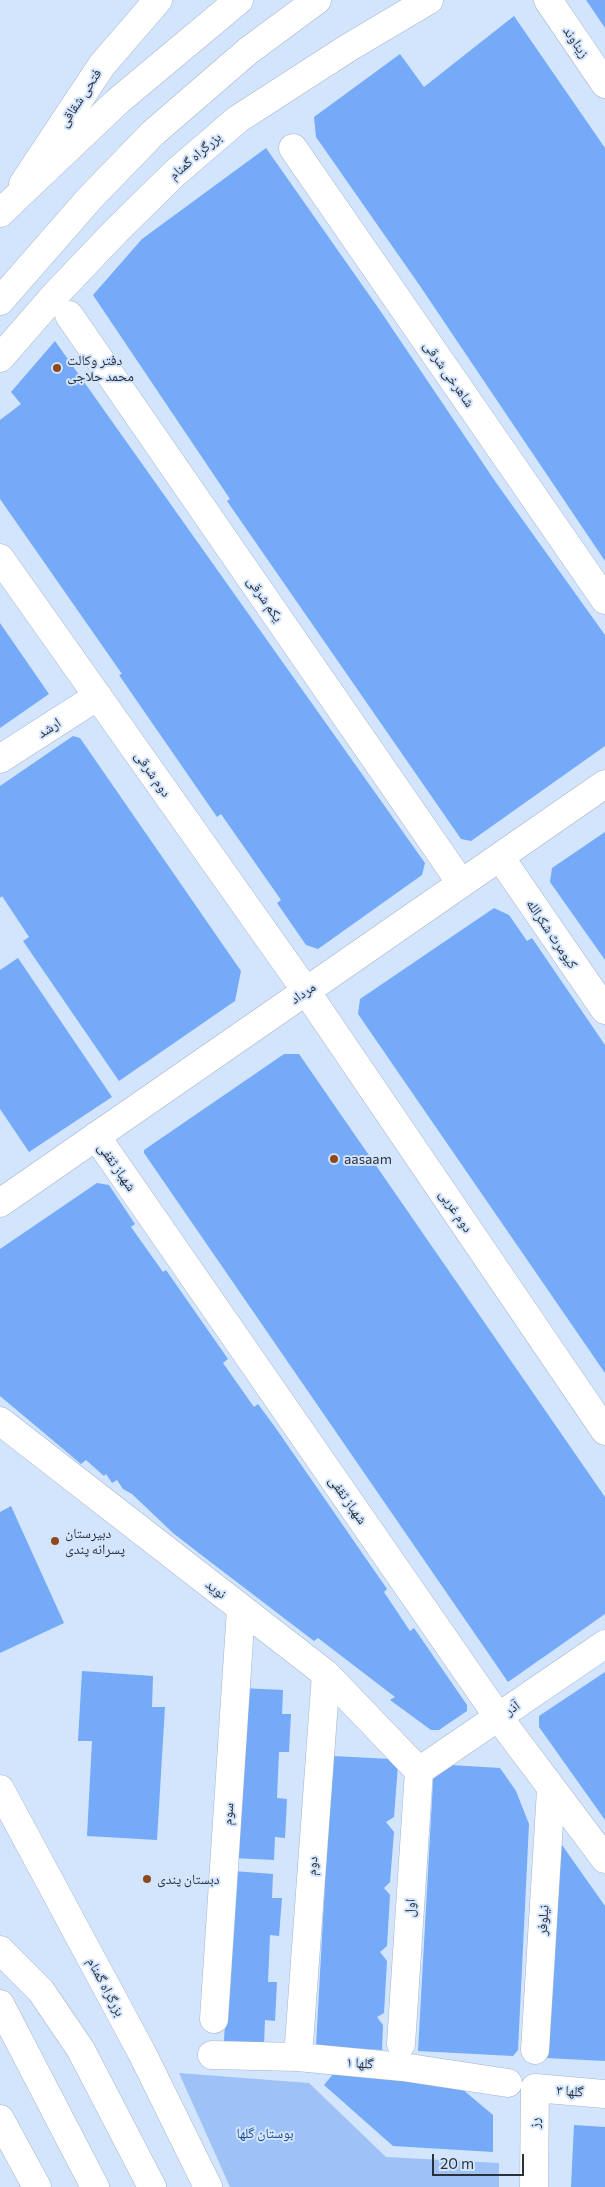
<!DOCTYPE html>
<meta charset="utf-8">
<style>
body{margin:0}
#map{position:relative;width:605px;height:2187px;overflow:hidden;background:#d3e4fd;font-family:Commissioner,sans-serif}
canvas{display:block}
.scale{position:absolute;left:432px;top:2154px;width:92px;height:22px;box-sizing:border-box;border:2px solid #2a313a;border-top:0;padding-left:6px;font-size:15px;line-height:18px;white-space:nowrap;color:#2a313a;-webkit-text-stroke:4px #d3e4fd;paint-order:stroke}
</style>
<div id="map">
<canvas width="605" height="2187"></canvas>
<div class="scale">20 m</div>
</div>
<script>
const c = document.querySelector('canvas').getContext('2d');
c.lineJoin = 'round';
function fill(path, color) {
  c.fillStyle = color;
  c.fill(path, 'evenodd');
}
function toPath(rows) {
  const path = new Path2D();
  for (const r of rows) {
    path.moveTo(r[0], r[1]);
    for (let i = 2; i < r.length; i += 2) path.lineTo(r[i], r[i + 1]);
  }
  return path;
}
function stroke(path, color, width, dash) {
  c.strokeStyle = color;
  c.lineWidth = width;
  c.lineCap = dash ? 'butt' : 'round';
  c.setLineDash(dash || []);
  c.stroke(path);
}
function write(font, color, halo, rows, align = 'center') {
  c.font = font + ' Commissioner,"Noto Naskh Arabic",sans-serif';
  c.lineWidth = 4;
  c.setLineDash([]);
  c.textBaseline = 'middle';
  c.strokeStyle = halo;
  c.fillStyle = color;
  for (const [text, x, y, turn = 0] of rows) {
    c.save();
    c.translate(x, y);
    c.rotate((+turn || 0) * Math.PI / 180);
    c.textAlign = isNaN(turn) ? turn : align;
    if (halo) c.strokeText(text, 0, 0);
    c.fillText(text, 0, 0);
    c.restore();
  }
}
const green = toPath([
 [179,2073,309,2083,386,2157,499,2163,499,2187,230,2187]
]);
const building = toPath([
 [586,0,605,0,605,28],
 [514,16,605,148,605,561,420,286,316,137,314,117,400,54,424,87],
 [266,148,379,309,497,484,605,635,605,746,471,841,461,839,227,501,230,499,93,295,142,239],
 [55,341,425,863,422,875,318,949,306,945,277,903,281,900,221,814,217,817,119,675,122,674,0,499,0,420,21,404,11,392],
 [0,623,49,694,0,728],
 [73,736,80,738,241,971,235,1001,119,1081,23,941,29,937,2,896,0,898,0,786],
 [605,832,605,960,550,882,552,868],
 [494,908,509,915,527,941,532,938,605,1045,605,1373,358,1014,360,999],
 [18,958,112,1097,29,1152,0,1109,0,970],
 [284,1054,299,1054,605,1497,605,1614,508,1682,144,1153,144,1150],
 [97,1183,109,1185,135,1224,131,1227,163,1272,166,1270,228,1359,223,1363,254,1407,258,1404,275,1427,387,1589,384,1592,410,1631,414,1628,467,1705,467,1711,439,1730,431,1730,390,1700,395,1697,318,1638,314,1641,204,1557,173,1533,132,1494,123,1489,117,1480,112,1483,106,1474,104,1476,86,1460,81,1464,0,1396,0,1249],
 [11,1506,64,1623,0,1653,0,1512],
 [82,1671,153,1676,152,1707,165,1707,157,1840,87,1836,92,1741,78,1741],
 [605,1672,605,1820,539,1727,539,1716],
 [242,1688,283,1690,282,1714,291,1714,289,1752,279,1752,277,1798,287,1799,285,1838,275,1837,274,1860,233,1858],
 [332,1756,391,1759,398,1765,394,1817,386,1822,394,1832,390,1882,384,1888,390,1895,387,1946,380,1952,387,1961,384,2013,377,2017,383,2025,382,2050,316,2046],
 [434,1764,500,1768,516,1791,529,1824,518,2050,513,2056,418,2051],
 [562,1845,605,1906,605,2061,546,2058,558,1849],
 [233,1871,273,1874,272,1898,282,1898,279,1936,270,1935,269,1959,268,1982,277,1982,275,2021,265,2020,264,2044,224,2041],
 [333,2074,455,2083,493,2115,493,2152,393,2146,324,2085],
 [574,2125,605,2127,605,2187,571,2187]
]);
const minor = toPath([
 [548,0,605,84],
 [293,148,605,600],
 [69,315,461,883],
 [0,558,306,991,605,1431],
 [0,759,98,696],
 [500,857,605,1010],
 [96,1136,499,1718,605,1859],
 [0,1203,605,784],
 [0,1421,326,1674,419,1771],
 [419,1771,605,1644],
 [214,2019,241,1609],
 [401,2044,419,1771],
 [535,2050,551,1790],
 [212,2055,298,2057,403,2067,508,2083],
 [298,2057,326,1674],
 [534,2187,535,2088,605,2094]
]);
const major = toPath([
 [23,184,102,65,158,0]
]);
const highway = toPath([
 [0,213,118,101,239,0],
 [0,301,90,198,153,133,248,51,317,0],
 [0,358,55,295,116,231,175,173,238,119,348,48,429,0],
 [0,1789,142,2053,208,2187],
 [0,1950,41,1991,81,2050,152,2187],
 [0,2004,95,2187],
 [0,2119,37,2187]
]);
const markers = [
 [57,368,5,"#8f4921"],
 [334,1159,5,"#8f4921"],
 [55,1541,5,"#8f4921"],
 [147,1879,5,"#8f4921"]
];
const streetNames = [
 ["زیناوند",576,42,56],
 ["فتحی شقاقی",80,98,-57],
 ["بزرگراه گمنام",195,156,-41],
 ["شاهرخی شرقی",449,374,55],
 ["یکم شرقی",265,599,55],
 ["ارشد",49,728,-33],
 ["دوم شرقی",153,774,55],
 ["کیومرث شکرالله",552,934,56],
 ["مرداد",303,993,-35],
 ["شهباز ثقفی",117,1167,55],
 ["دوم غربی",456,1211,56],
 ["شهباز ثقفی",348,1500,55],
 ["نوید",216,1589,38],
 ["آذر",512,1708,-35],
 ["سوم",228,1814,-86],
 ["دوم",312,1866,-86],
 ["اول",410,1908,-86],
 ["نیلوفر",543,1920,-86],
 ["بزرگراه گمنام",106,1987,62],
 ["گلها ۱",360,2063,5],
 ["گلها ۳",570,2091,5],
 ["رز",534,2123,-90]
];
const poiNames = [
 ["دفتر وکالت",67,360],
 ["محمد حلاجی",67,376],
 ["aasaam",344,1159],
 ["دبیرستان",65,1533],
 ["پسرانه پندی",65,1549],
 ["دبستان پندی",157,1879]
];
const parkNames = [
 ["بوستان گلها",265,2133]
];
fill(green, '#9fc2f6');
fill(building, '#74aaf8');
stroke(minor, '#a4b4cc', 29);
stroke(major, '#a4b4cc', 29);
stroke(highway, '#a4b4cc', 29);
stroke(minor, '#fff', 28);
stroke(major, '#fff', 28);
stroke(highway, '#fff', 28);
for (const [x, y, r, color] of markers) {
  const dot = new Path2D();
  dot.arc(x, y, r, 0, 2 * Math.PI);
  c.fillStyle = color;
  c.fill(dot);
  stroke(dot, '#d3e4fd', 2);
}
write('14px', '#2a313a', '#d3e4fd', streetNames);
write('14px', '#2a313a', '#d3e4fd', poiNames, 'left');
write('14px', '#184a8f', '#d3e4fd', parkNames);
</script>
